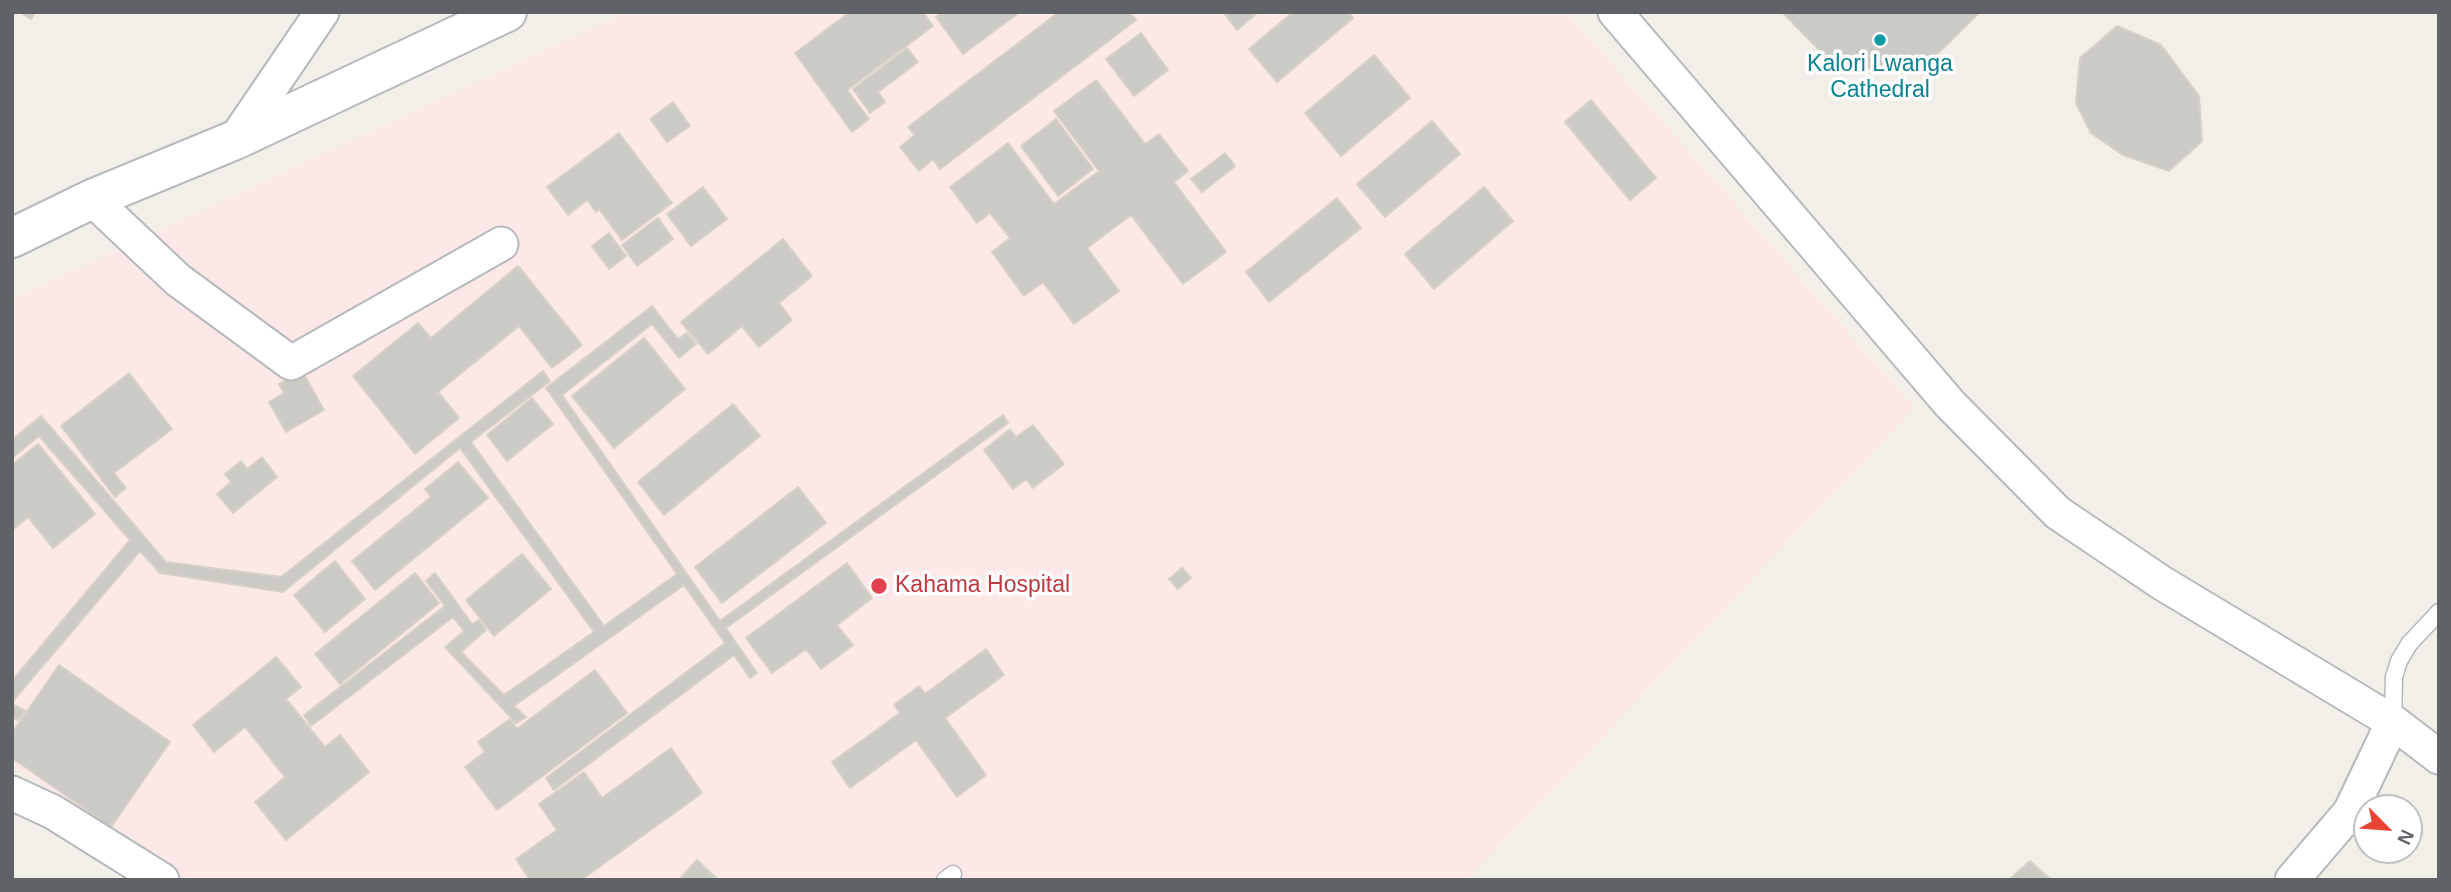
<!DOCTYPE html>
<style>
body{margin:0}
#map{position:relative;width:2451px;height:892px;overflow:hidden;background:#f1efe8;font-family:Helvetica,sans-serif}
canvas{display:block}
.frame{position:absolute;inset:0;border:14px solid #5f6368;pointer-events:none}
.north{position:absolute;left:2353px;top:794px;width:70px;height:70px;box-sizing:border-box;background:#fff;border:2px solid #bfc1c3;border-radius:50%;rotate:115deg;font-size:19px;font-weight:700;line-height:28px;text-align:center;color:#5f6368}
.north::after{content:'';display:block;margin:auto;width:24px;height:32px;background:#ea4335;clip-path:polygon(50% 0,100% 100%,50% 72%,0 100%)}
</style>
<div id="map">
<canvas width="2451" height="892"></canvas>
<div class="frame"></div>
<div class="north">N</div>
</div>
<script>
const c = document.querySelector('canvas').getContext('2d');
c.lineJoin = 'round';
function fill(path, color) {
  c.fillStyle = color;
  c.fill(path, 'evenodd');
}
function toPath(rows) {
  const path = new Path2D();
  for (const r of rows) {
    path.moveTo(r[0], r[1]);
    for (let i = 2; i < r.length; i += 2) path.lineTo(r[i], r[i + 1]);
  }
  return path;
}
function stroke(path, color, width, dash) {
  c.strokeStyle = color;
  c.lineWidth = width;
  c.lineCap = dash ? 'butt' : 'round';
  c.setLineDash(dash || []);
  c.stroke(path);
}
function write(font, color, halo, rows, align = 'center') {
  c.font = font + ' Helvetica,sans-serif';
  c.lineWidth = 7;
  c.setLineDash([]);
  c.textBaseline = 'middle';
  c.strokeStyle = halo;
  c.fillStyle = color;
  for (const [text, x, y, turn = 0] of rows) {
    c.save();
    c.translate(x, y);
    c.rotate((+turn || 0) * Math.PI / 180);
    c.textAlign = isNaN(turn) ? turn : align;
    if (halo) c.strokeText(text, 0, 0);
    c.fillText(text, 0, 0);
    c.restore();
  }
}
const medical = toPath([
 [626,12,1567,12,1915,408,1468,880,189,880,12,765,12,299]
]);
const building = toPath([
 [20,12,35,12,31,19,20,12],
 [850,12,923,12,933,26,847,90,869,119,852,132,795,53,850,12],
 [943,12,1020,12,963,54,936,17,943,12],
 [1059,12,1129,12,1136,20,940,169,933,159,919,171,900,147,915,135,908,127,1059,12],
 [1223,12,1258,12,1237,30,1223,12],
 [1293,12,1348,12,1353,18,1277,82,1249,49,1293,12],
 [1782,12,1980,12,1922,69,1837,68,1782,12],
 [2117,26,2161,45,2199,96,2202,141,2169,171,2123,155,2091,133,2076,103,2080,58,2117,26],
 [1141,33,1168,70,1134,96,1106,59,1141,33],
 [907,48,918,62,878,92,885,102,870,113,853,89,907,48],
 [1374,55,1410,98,1341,156,1305,113,1374,55],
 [1096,80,1145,144,1159,134,1188,171,1174,182,1226,252,1183,284,1131,215,1087,248,1119,291,1074,324,1043,282,1024,296,992,252,1010,238,990,213,977,223,950,187,1008,143,1054,204,1099,171,1054,111,1096,80],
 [1591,100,1656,178,1630,200,1565,122,1591,100],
 [673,102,690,126,667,142,650,119,673,102],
 [1056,119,1093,169,1058,196,1021,146,1056,119],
 [1432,121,1460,154,1385,217,1357,184,1432,121],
 [619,133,672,203,622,240,599,209,596,212,587,200,568,215,547,187,619,133],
 [1225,153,1235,166,1202,192,1191,179,1225,153],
 [703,187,727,219,691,246,667,214,703,187],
 [1484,187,1513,221,1434,289,1405,254,1484,187],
 [1337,198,1361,228,1269,302,1246,272,1337,198],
 [658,218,673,239,637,266,622,245,658,218],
 [609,233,626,256,609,269,592,246,609,233],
 [783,239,812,276,779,303,792,320,759,347,742,326,708,354,681,322,783,239],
 [518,266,582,345,552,368,519,326,438,392,459,418,415,454,353,376,418,323,431,338,518,266],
 [652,306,678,339,687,333,696,344,679,358,652,324,562,395,720,621,1003,415,1008,423,726,628,757,673,750,678,734,655,554,790,546,778,725,643,684,585,514,706,526,717,516,723,445,647,464,631,453,617,311,726,304,715,445,606,426,581,435,573,472,624,479,620,486,630,461,652,504,695,594,632,460,448,283,592,160,573,140,551,12,702,12,681,130,540,39,436,12,458,12,440,41,416,166,562,281,577,543,371,550,381,471,442,604,626,677,574,546,388,652,306],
 [644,338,685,389,614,448,572,396,644,338],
 [302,371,324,410,286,432,269,402,284,393,279,384,302,371],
 [129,373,172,429,114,473,126,488,115,497,61,426,129,373],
 [532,398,553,424,507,461,487,435,532,398],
 [733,404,760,436,664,515,638,482,733,404],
 [1033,425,1064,464,1033,488,1026,479,1013,489,984,450,1010,429,1016,437,1033,425],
 [38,444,95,514,53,548,28,517,12,530,12,465,38,444],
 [262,457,277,477,233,513,217,494,231,482,225,474,241,461,247,469,262,457],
 [458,462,488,498,375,590,352,561,431,497,425,489,458,462],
 [798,487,826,523,722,603,695,567,798,487],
 [522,554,551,589,494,636,466,600,522,554],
 [335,561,365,599,325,632,294,595,335,561],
 [847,563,872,598,837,625,853,645,821,669,806,649,772,673,746,638,847,563],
 [1182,568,1191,578,1178,589,1169,579,1182,568],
 [415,573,439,603,340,684,315,654,415,573],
 [986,649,1004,675,945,718,986,775,957,797,916,740,850,788,832,762,900,713,894,705,919,686,925,694,986,649],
 [276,657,301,687,286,699,325,747,340,735,369,772,286,840,255,802,285,777,245,727,214,752,193,725,276,657],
 [59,665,170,742,111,827,12,758,12,733,59,665],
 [595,670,627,713,497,810,465,767,485,752,478,742,510,719,517,729,595,670],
 [12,704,25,711,18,720,12,717,12,704],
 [671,748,702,793,581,880,530,880,516,859,557,830,539,804,584,772,602,798,671,748],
 [697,860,718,880,679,880,697,860],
 [2030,861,2051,880,2009,880,2030,861]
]);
const lane = toPath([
 [2393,722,2394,677,2399,661,2409,644,2439,612],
 [945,880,953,874]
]);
const street = toPath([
 [1615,12,1950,404,2058,513,2162,583,2393,722,2439,757],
 [235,140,322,12],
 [92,199,178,280,291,363,501,244],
 [12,793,53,812,162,880],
 [2292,880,2350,812,2393,722]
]);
const secondary = toPath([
 [12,238,92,199,235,140,507,12]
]);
const markers = [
 [1880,40,7,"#0f9aa8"],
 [879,586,9,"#e0444e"]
];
const cultureNames = [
 ["Kalori Lwanga",1880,65],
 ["Cathedral",1880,91]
];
const healthNames = [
 ["Kahama Hospital",895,586]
];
fill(medical, '#fce8e6');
fill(building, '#cccac5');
stroke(building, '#d6d1c6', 2);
stroke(lane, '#b5b8bc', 19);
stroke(street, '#b5b8bc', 37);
stroke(secondary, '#b6babf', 42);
stroke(lane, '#fff', 16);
stroke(street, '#fff', 33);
stroke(secondary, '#fff', 38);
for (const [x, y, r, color] of markers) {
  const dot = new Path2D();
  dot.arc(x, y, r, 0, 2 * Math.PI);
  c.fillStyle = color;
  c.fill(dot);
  stroke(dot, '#fff', 2.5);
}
write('23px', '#0d838f', '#fff', cultureNames);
write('23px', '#be3a42', '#fff', healthNames, 'left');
</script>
